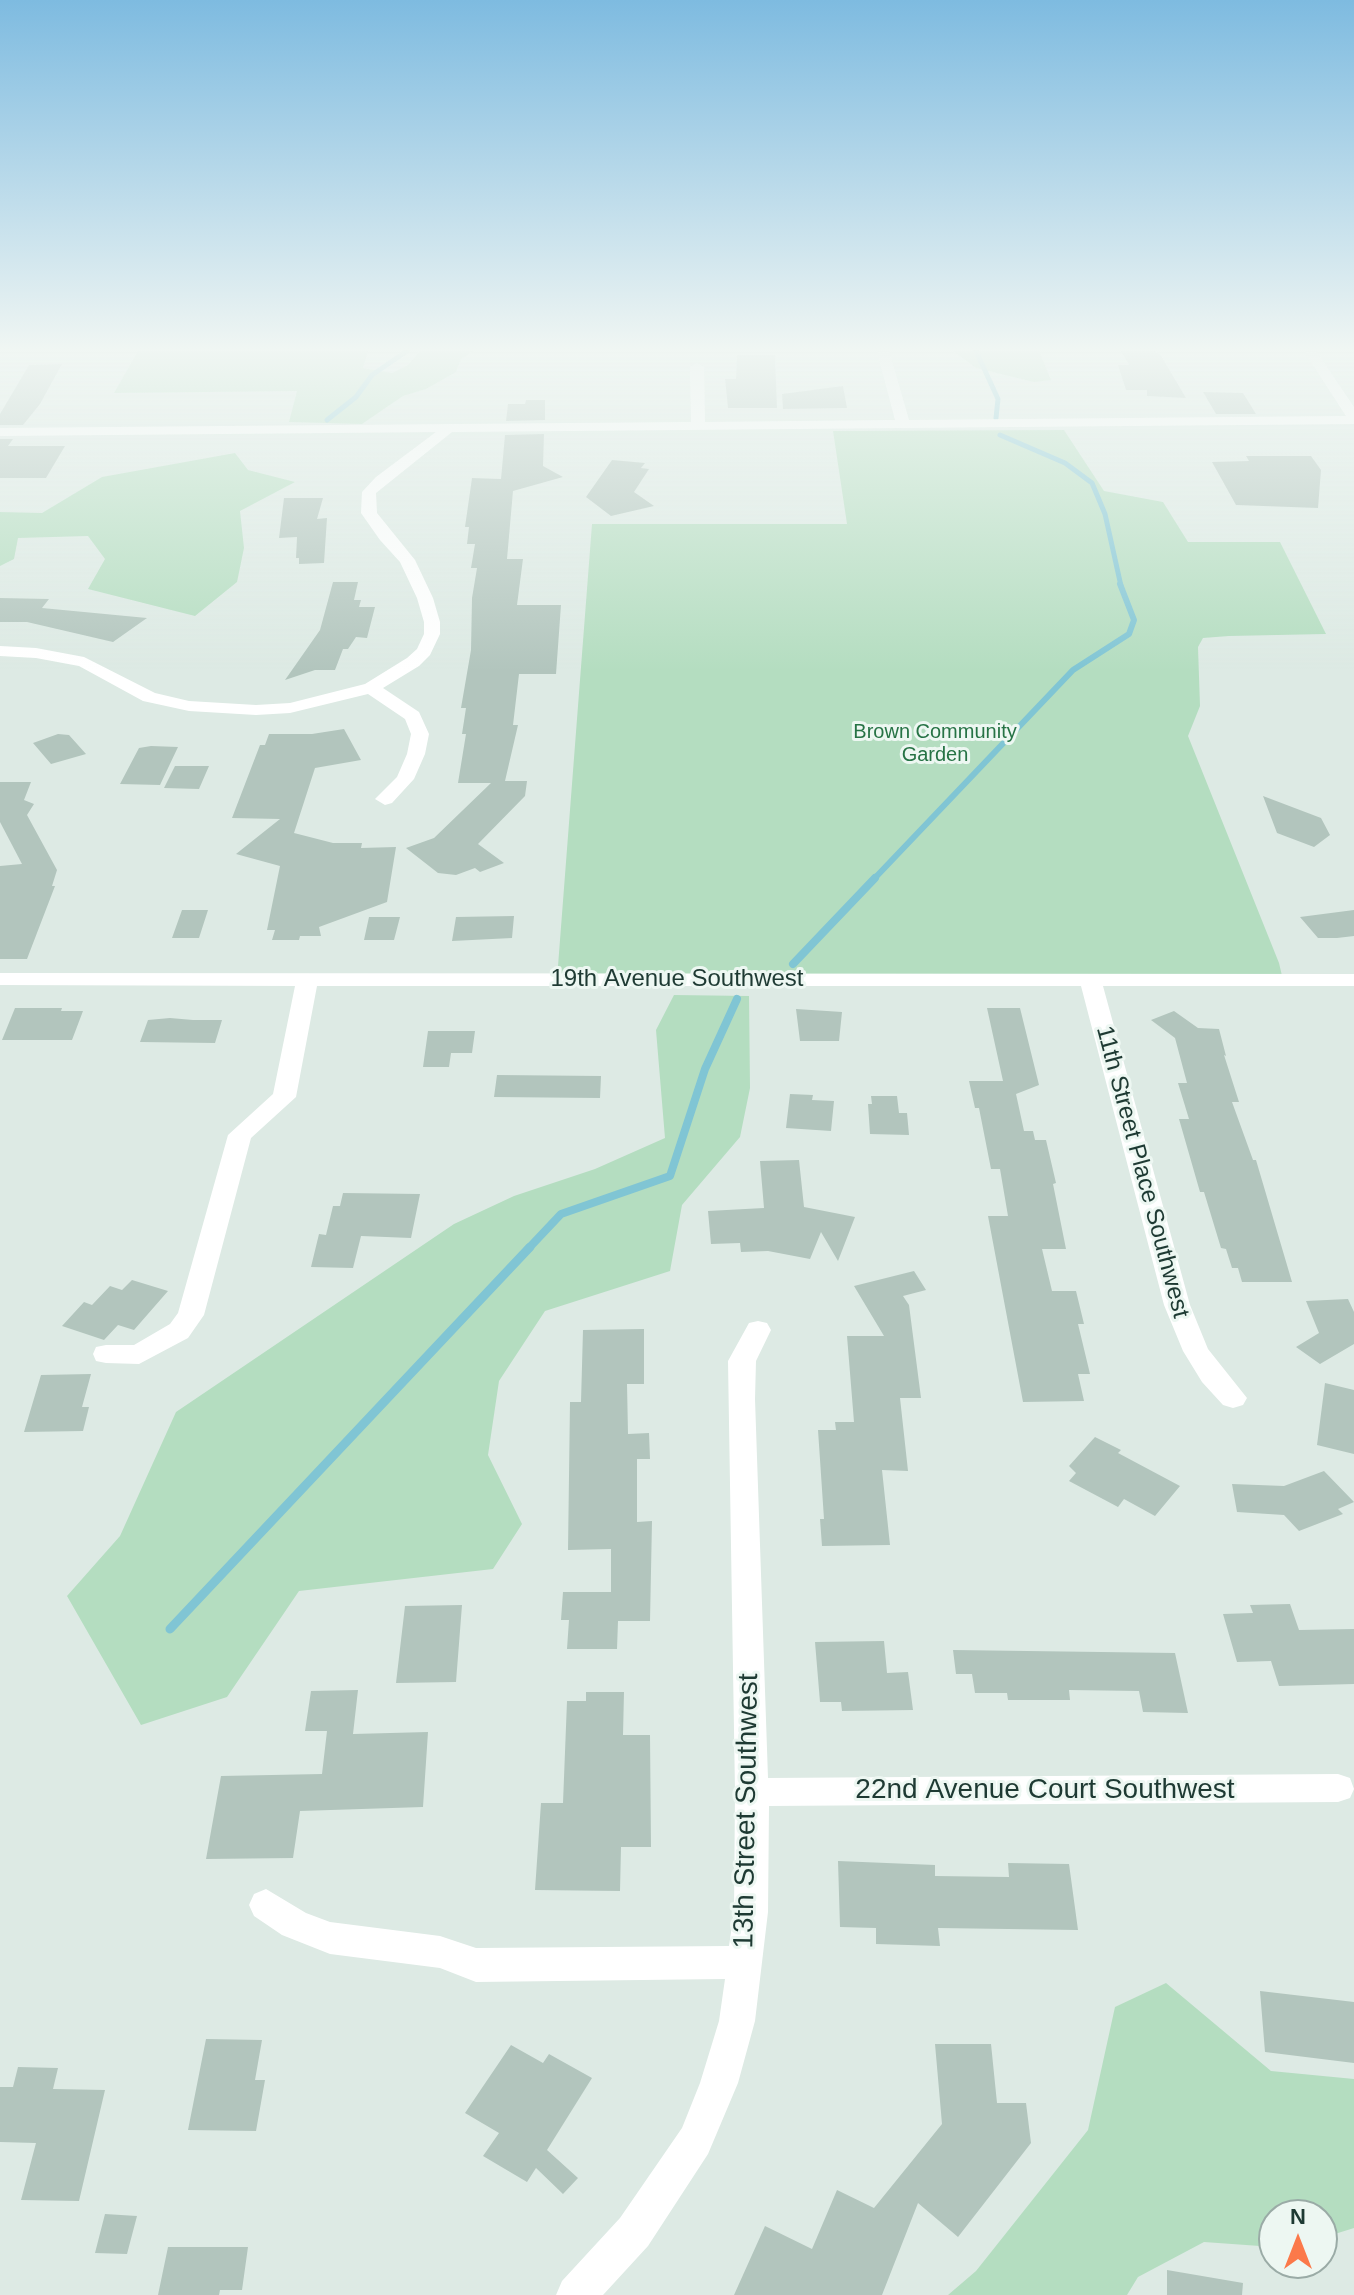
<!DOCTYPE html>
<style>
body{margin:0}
#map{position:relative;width:1354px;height:2295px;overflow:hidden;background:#ddeae4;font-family:Arial,sans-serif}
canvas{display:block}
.north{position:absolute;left:1258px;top:2199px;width:80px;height:80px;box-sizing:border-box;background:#edf7f2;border:2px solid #9aaba6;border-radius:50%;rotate:0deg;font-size:22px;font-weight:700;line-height:32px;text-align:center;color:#1e3a33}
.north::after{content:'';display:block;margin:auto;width:28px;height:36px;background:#fb794a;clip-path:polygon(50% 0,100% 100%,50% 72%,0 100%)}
</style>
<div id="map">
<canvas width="1354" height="2295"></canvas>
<div class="north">N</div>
</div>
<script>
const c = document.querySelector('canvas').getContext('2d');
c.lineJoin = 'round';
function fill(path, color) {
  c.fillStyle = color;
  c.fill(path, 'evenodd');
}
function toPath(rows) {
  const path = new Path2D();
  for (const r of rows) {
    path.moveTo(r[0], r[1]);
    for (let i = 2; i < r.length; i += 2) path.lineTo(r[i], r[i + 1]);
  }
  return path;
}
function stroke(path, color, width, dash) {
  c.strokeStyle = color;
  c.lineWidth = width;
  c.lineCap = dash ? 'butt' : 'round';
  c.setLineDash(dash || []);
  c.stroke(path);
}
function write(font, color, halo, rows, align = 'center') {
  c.font = font + ' Arial,sans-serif';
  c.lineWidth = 6;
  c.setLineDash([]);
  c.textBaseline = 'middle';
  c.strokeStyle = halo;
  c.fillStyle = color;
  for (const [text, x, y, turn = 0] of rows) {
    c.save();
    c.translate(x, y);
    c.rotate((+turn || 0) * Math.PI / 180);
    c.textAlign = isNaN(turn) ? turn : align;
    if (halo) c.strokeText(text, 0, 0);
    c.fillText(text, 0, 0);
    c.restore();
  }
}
const green = toPath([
 [138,351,368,351,363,368,392,373,408,365,420,351,473,351,461,359,456,372,426,389,403,396,362,424,289,422,297,391,114,393],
 [953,351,1039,351,1051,380,1034,382,976,368],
 [1064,430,1104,491,1163,502,1188,542,1280,542,1326,634,1229,636,1203,638,1198,647,1200,706,1188,736,1279,963,1283,980,557,979,592,524,847,524,833,431],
 [235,453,248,470,295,482,240,511,244,548,237,582,195,616,88,589,105,559,88,536,18,538,14,559,0,566,0,512,42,513,102,477],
 [674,995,749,996,750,1088,740,1137,682,1205,670,1271,545,1311,499,1381,488,1455,522,1524,493,1569,299,1591,227,1697,141,1725,67,1596,120,1536,176,1412,454,1224,514,1196,595,1169,665,1138,656,1030],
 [1166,1983,1271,2071,1354,2079,1354,2228,1322,2238,1322,2215,1274,2215,1274,2247,1204,2242,1138,2277,1127,2295,948,2295,976,2271,1088,2130,1115,2007]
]);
const streamFar3 = toPath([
 [976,351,998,399,996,418],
 [327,420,356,397,372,375,407,351],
 [1000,435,1065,463,1092,483,1105,514,1121,586]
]);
const streamFar2 = toPath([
 [873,880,1073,670,1129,634,1134,620,1120,584]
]);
const streamFar1 = toPath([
 [793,964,875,878],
 [528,1249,561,1214,670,1176,705,1069,737,999]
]);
const stream = toPath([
 [170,1629,530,1247]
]);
const building = toPath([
 [1121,351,1154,351,1160,354,1186,398,1147,396,1147,390,1126,390,1118,365,1129,365],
 [737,355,775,355,777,408,728,408,725,379,736,379],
 [62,364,40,404,23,425,0,425,0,414,29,365],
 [843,386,847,408,783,409,782,394],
 [1203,392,1243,393,1256,414,1216,414],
 [526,400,545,400,545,420,506,421,508,404,525,404],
 [544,434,543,466,563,477,513,491,507,559,523,559,517,605,561,605,556,674,519,674,513,725,518,725,505,781,527,781,525,796,478,844,504,863,480,872,475,868,456,875,438,873,406,848,434,838,491,783,458,783,466,734,462,734,466,708,461,708,471,650,472,598,477,568,471,568,475,544,467,544,469,527,465,527,472,478,501,479,505,435],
 [0,439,13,439,8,446,65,446,46,478,0,478],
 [1246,456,1311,456,1321,470,1318,508,1236,505,1212,462,1249,461],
 [612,460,645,463,641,468,649,469,634,492,654,506,611,516,586,497],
 [284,498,323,498,317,519,327,518,324,563,299,564,299,558,296,558,297,537,279,538],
 [333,582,358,582,354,600,361,600,359,607,375,607,367,638,356,637,348,649,343,649,335,670,315,670,285,680,320,630],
 [0,598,49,599,42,608,147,618,113,642,27,622,0,622],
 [344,729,361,760,315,768,294,833,333,843,362,843,361,848,396,847,387,902,319,927,321,936,300,936,299,940,272,940,275,930,267,930,280,866,236,854,280,819,232,818,260,745,265,745,269,734,312,734],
 [58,734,69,735,86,754,51,764,33,743],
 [151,746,178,747,160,785,120,784,139,748],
 [175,766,209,766,199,789,164,788],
 [0,782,31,782,24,800,34,804,27,815,57,870,52,886,55,886,27,959,0,959,0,866,22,864,0,822],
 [1263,796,1321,818,1330,835,1314,847,1277,833],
 [182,910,208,910,199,938,172,938],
 [1354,910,1354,936,1337,938,1318,938,1300,917],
 [514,916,512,938,452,941,456,917],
 [369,917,400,917,394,940,364,940],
 [15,1008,62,1008,61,1011,83,1011,72,1040,2,1040],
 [987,1008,1020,1008,1039,1085,1016,1094,1024,1131,1033,1131,1035,1140,1046,1140,1056,1183,1053,1184,1066,1249,1042,1249,1052,1291,1076,1291,1084,1324,1078,1324,1090,1374,1078,1374,1084,1401,1023,1402,988,1216,1008,1216,1000,1169,991,1169,979,1108,975,1108,969,1081,1003,1081],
 [796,1009,842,1012,839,1041,800,1041],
 [1174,1011,1198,1028,1219,1029,1226,1056,1224,1055,1239,1102,1232,1102,1253,1160,1256,1160,1292,1282,1242,1282,1238,1268,1232,1268,1226,1249,1221,1248,1204,1192,1200,1192,1179,1119,1189,1119,1178,1083,1187,1083,1175,1038,1151,1020],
 [170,1018,193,1020,222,1020,215,1043,140,1042,148,1020],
 [428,1031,475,1031,472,1053,451,1053,449,1067,423,1067],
 [497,1075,601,1076,600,1098,494,1097],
 [790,1094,813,1095,812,1100,834,1101,831,1131,786,1128],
 [871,1096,897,1096,899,1113,907,1113,909,1135,870,1134,868,1104,872,1104],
 [799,1160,804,1207,855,1217,838,1261,821,1232,810,1259,768,1251,741,1252,740,1243,711,1244,708,1211,764,1208,760,1161],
 [343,1193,420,1194,411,1238,361,1236,353,1268,311,1267,319,1234,326,1235,333,1206,340,1206],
 [914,1271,926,1290,903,1296,909,1305,921,1398,900,1398,908,1471,882,1470,890,1545,822,1546,820,1519,824,1519,818,1430,836,1430,835,1422,854,1422,847,1336,884,1336,854,1286],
 [132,1280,168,1291,134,1330,118,1325,104,1340,62,1326,84,1302,92,1305,110,1286,122,1290],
 [1348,1299,1354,1312,1354,1344,1320,1364,1296,1347,1319,1333,1306,1301],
 [644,1329,644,1384,627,1384,628,1434,649,1433,650,1459,637,1459,637,1522,652,1521,650,1621,618,1621,617,1649,567,1649,569,1620,561,1620,563,1592,611,1592,611,1549,568,1550,570,1402,581,1402,583,1330],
 [91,1374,82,1407,89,1407,83,1431,24,1432,41,1375],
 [1325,1383,1354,1390,1354,1454,1317,1445],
 [1095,1437,1121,1450,1118,1453,1180,1486,1155,1516,1124,1499,1118,1507,1069,1481,1076,1473,1069,1466],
 [1324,1471,1354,1502,1338,1509,1343,1514,1299,1531,1284,1515,1237,1512,1232,1484,1284,1486],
 [1290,1604,1299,1630,1354,1629,1354,1684,1279,1686,1271,1661,1237,1662,1223,1614,1253,1613,1250,1605],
 [462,1605,456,1682,396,1683,405,1606],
 [884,1641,887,1673,908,1672,913,1710,842,1711,841,1702,820,1702,815,1642],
 [953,1650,1175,1653,1188,1713,1143,1712,1139,1691,1069,1690,1070,1700,1008,1700,1007,1693,975,1693,972,1674,956,1674],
 [358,1690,353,1734,428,1732,423,1807,300,1811,293,1858,206,1859,221,1776,322,1774,327,1731,305,1731,311,1691],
 [586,1692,624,1692,623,1735,650,1735,651,1847,621,1847,620,1891,535,1890,541,1803,563,1803,567,1701,586,1701],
 [838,1861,935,1865,935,1876,1009,1877,1008,1863,1069,1864,1078,1930,938,1928,940,1946,876,1944,876,1928,840,1927],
 [1260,1991,1354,2002,1354,2063,1265,2052],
 [206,2039,262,2040,255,2080,265,2080,256,2131,188,2130],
 [935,2044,991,2044,997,2103,1026,2103,1031,2143,958,2237,918,2203,882,2295,734,2295,765,2226,812,2249,837,2190,874,2208,942,2124],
 [511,2045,543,2063,549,2054,592,2078,547,2150,578,2178,563,2194,536,2168,527,2182,483,2156,499,2133,465,2113],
 [18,2067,58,2068,53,2089,105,2090,79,2201,21,2200,36,2143,0,2142,0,2087,13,2087],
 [105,2214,137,2216,127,2254,95,2253],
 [168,2247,248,2247,242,2290,220,2290,219,2295,158,2295],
 [1167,2270,1243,2283,1242,2295,1167,2295]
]);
const minor = toPath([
 [877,351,889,351,909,420,1346,416,1304,351,1316,351,1354,407,1354,424,452,432,376,493,377,513,415,560,433,598,440,622,440,634,430,655,419,666,383,688,419,712,429,734,425,754,414,779,392,803,385,805,375,799,397,777,407,754,411,734,405,719,368,694,290,713,256,715,189,711,143,701,79,666,36,658,0,656,0,646,36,648,84,657,155,693,189,701,256,705,290,703,365,684,407,658,417,649,424,634,424,622,417,598,400,562,380,540,361,513,362,492,376,477,436,432,0,436,0,428,691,422,690,367,697,363,704,367,705,422,895,420,877,351],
 [0,973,1354,974,1354,986,1103,986,1190,1305,1208,1349,1247,1398,1243,1405,1233,1408,1223,1405,1202,1382,1183,1351,1164,1305,1081,986,317,986,296,1097,251,1138,204,1315,188,1338,139,1364,106,1363,96,1361,93,1354,96,1347,106,1345,134,1345,170,1324,178,1313,228,1135,273,1094,295,986,0,985,0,973],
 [758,1321,767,1323,771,1330,756,1361,755,1399,768,1778,1338,1774,1350,1778,1354,1789,1350,1798,1338,1802,769,1806,768,1912,755,2021,738,2083,708,2154,648,2246,603,2295,556,2295,562,2281,620,2218,682,2128,700,2083,719,2021,725,1979,476,1982,440,1968,330,1954,282,1935,254,1916,249,1905,254,1894,266,1889,306,1913,330,1922,440,1936,476,1948,729,1946,734,1912,735,1792,728,1361,749,1323,758,1321]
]);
const farParknames = [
 ["Brown Community",935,732],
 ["Garden",935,755]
];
const streetNames = [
 ["19th Avenue Southwest",677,979],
 ["11th Street Place Southwest",1142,1172,75]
];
const nearStreetnames = [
 ["22nd Avenue Court Southwest",1045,1790],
 ["13th Street Southwest",747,1811,-89]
];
fill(green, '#b4ddc0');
stroke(streamFar3, '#80c5d4', 5);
stroke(streamFar2, '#80c5d4', 6);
stroke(streamFar1, '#80c5d4', 8);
stroke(stream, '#80c5d4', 9);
fill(building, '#b2c5bd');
fill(minor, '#fff');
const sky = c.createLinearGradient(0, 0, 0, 672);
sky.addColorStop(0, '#7ebbe0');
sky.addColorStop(0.52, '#f0f6f3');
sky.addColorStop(1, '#f0f6f300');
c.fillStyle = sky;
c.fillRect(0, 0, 1354, 672);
write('20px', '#267345', '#edf7f2', farParknames);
write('24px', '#1e3a33', '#edf7f2', streetNames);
write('28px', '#1e3a33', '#edf7f2', nearStreetnames);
</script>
